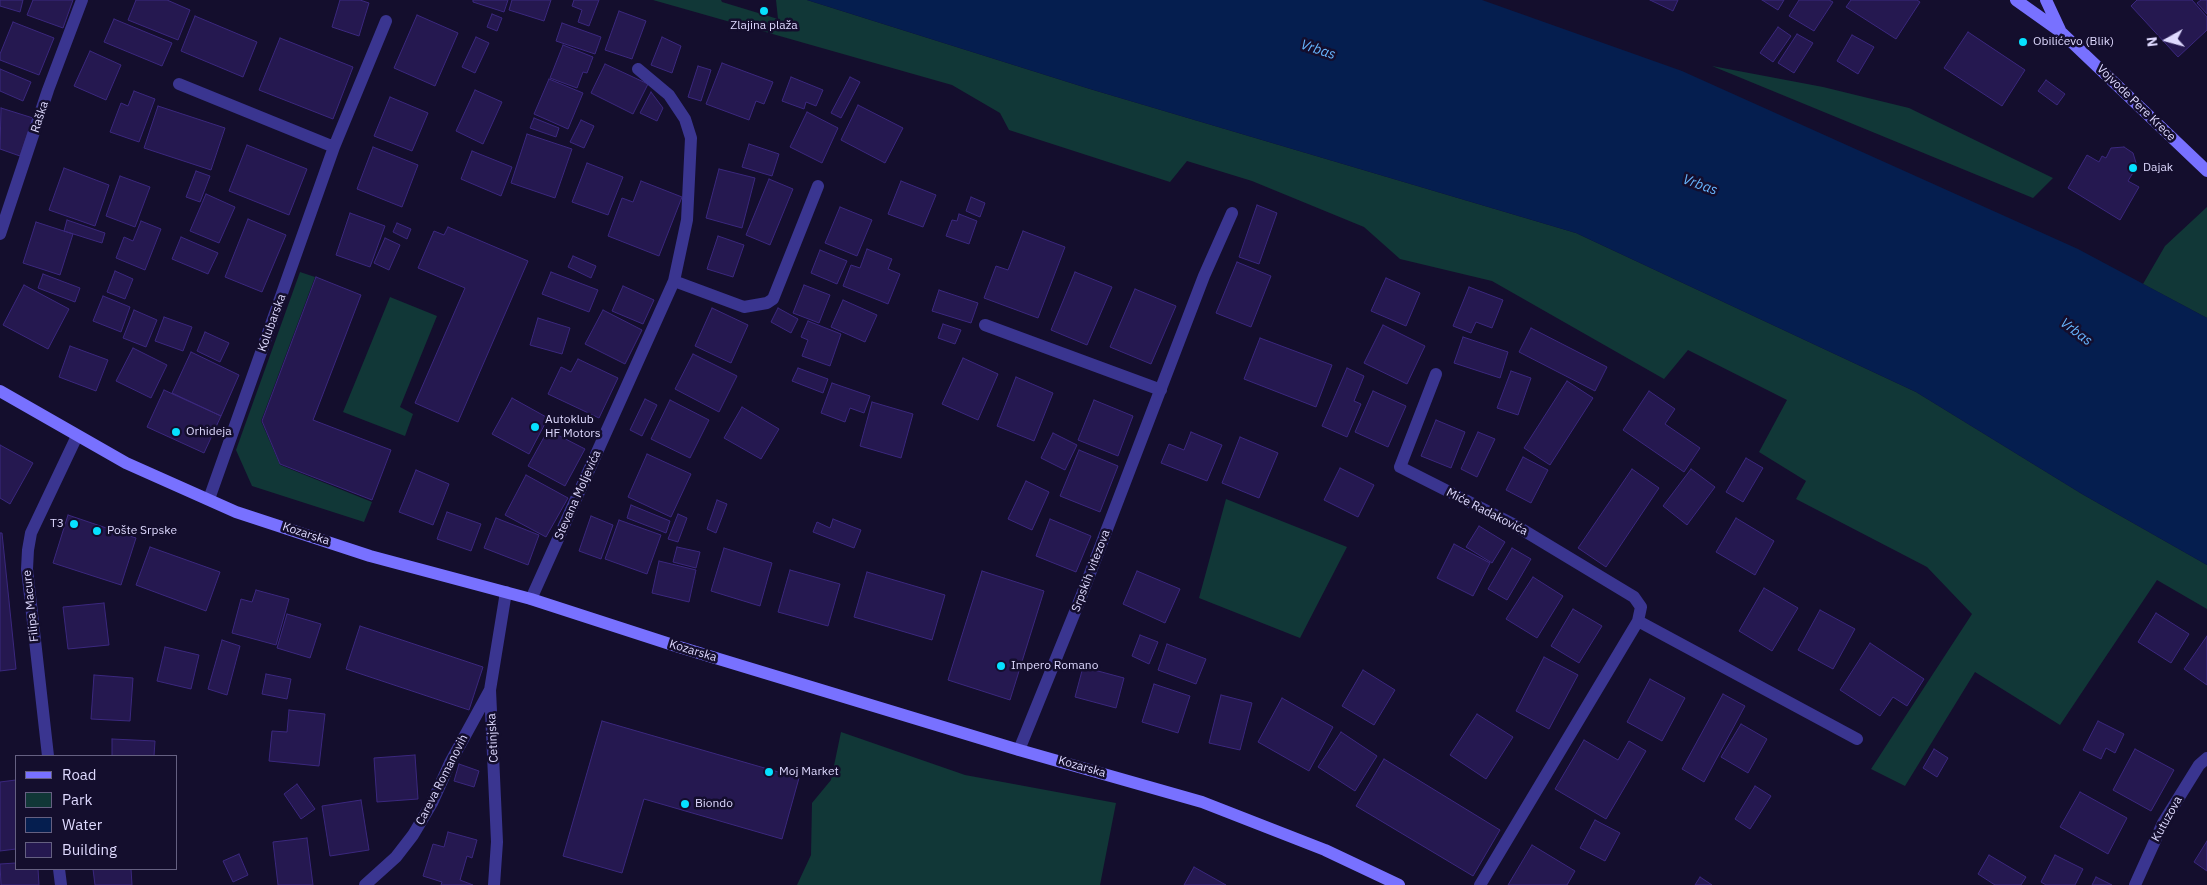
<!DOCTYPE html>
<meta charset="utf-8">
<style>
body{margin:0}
#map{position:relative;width:2207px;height:885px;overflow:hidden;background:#140e2d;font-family:"IBM Plex Sans",sans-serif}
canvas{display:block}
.legend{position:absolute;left:15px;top:755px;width:162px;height:115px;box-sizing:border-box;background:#140e2d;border:1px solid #656081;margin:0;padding:6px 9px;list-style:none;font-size:15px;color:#dfdaff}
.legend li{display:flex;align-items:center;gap:10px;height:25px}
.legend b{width:25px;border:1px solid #656081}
.north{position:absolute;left:2142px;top:15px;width:50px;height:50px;-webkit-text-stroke:4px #140e2d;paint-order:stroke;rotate:263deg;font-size:14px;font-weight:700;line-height:20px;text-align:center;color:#dfdaff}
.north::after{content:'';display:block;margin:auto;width:18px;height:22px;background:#dfdaff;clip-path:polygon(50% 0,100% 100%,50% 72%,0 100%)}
</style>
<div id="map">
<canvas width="2207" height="885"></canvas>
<ul class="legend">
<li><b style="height:6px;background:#7871ff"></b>Road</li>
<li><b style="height:14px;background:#113737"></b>Park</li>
<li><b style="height:14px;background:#051e4f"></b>Water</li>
<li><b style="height:14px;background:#251850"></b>Building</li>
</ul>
<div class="north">N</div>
</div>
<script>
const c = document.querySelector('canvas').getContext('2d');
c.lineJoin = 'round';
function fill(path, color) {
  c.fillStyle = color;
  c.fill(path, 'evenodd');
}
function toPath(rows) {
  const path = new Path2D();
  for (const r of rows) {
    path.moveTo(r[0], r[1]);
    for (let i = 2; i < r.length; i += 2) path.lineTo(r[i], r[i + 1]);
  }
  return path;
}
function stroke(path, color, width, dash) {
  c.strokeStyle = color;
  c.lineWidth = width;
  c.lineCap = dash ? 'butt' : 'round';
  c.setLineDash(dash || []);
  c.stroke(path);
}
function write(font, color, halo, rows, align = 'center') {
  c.font = font + ' "IBM Plex Sans",sans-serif';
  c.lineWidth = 5;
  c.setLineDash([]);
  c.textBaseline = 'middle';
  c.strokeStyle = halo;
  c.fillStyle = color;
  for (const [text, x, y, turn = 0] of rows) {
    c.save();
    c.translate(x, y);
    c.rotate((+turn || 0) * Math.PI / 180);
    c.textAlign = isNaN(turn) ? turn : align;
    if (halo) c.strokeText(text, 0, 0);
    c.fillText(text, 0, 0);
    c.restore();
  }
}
const green = toPath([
 [653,0,721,0,722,2,778,19,776,0,807,0,1090,89,1576,233,1916,392,2082,494,2207,565,2207,609,2157,580,2060,725,1975,672,1905,786,1871,769,1972,614,1927,567,1796,499,1806,481,1759,452,1787,400,1688,350,1664,379,1492,281,1400,259,1364,227,1252,181,1187,161,1170,182,1009,130,1000,113,952,85],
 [1712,66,1823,87,1909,108,2053,178,2033,198],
 [2207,207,2207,318,2143,284,2165,246],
 [300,272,315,277,261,421,280,465,372,502,364,522,252,486,236,450],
 [390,297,437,316,400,407,413,414,405,436,343,412],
 [1226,499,1347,547,1300,638,1199,598],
 [841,732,965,775,1116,803,1100,885,797,885,811,855,812,803,831,780]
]);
const water = toPath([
 [807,0,1482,0,1682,71,2078,249,2207,318,2207,565,2082,494,1916,392,1576,233,1090,89]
]);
const building = toPath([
 [0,0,23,0,20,12,0,6,0,0],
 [33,0,73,0,63,28,27,15,33,0],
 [136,0,167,0,190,10,178,40,128,20,136,0],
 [340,0,360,0,369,3,359,36,332,27,340,0],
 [473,0,508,0,504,12,473,2,473,0],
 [512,0,551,0,544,21,509,10,512,0],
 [574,0,599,0,589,26,578,22,582,10,572,6,574,0],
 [1650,0,1678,0,1673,11,1650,0],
 [1762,0,1784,0,1778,10,1762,0],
 [1799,0,1829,0,1833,2,1814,31,1789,16,1799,0],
 [1851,0,1917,0,1920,2,1896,39,1846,7,1851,0],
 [2137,0,2192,0,2207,17,2207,30,2178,57,2131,6,2137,0],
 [2201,0,2207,0,2207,14,2197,3,2201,0],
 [619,11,646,21,632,59,605,50,619,11],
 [492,14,502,18,497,31,487,27,492,14],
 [417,15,458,33,435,86,394,68,417,15],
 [195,16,257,42,243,77,181,51,195,16],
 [114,19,172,43,162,66,104,42,114,19],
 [13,22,54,38,39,75,0,60,0,54,13,22],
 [562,23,601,37,595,54,556,41,562,23],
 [1778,27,1791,36,1773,62,1760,53,1778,27],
 [1968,32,2025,70,2002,106,1944,68,1968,32],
 [1797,34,1813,43,1794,73,1778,63,1797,34],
 [1852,35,1874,47,1858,74,1837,61,1852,35],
 [476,37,489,43,475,73,462,67,476,37],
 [662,37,681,46,672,73,651,65,662,37],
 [280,38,353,67,333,119,259,90,280,38],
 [563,45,593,57,587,73,583,72,577,88,550,78,563,45],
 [90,51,121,65,106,100,74,86,90,51],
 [722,63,773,82,764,104,756,101,749,120,706,104,722,63],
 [605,64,648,84,633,114,591,93,605,64],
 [698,66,711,70,701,101,688,97,698,66],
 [0,69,31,82,23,101,0,91,0,69],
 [791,77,823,90,816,106,806,102,804,109,782,101,791,77],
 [850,77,860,82,841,118,831,113,850,77],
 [549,79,583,93,568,129,534,114,549,79],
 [2046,80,2065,94,2057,105,2038,91,2046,80],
 [475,90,502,102,483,144,456,131,475,90],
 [134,91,155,99,139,142,110,132,121,103,128,106,134,91],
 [651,92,663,108,657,121,640,113,651,92],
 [390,97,428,113,412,151,374,136,390,97],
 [858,105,903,128,885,163,841,140,858,105],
 [158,106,225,128,211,170,144,148,158,106],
 [1,108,33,118,20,156,0,149,1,108],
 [807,112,838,128,822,163,790,147,807,112],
 [534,118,559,128,556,137,530,128,534,118],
 [581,120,594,126,584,148,570,142,581,120],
 [527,134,572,149,555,198,511,183,527,134],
 [749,144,779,154,772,176,742,167,749,144],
 [247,145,307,169,289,215,229,191,247,145],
 [373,147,418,165,402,207,357,189,373,147],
 [2124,147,2133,153,2137,166,2128,181,2139,187,2120,220,2068,188,2087,155,2099,162,2102,156,2106,158,2111,148,2124,147],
 [472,151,512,167,501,196,461,179,472,151],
 [587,163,623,177,608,215,572,202,587,163],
 [64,168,109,185,95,226,49,210,64,168],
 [719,169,755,178,742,228,706,218,719,169],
 [196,171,210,176,200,202,186,197,196,171],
 [120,176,150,187,135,227,106,216,120,176],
 [769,179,793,189,770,245,746,235,769,179],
 [641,181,682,197,659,256,608,236,622,198,633,202,641,181],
 [901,181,936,195,923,227,888,214,901,181],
 [206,194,235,207,219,243,190,231,206,194],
 [971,197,985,203,980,217,966,211,971,197],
 [1257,205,1277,213,1259,264,1239,257,1257,205],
 [840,207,872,220,857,256,825,243,840,207],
 [350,213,385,226,370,267,336,255,350,213],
 [959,214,977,221,969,244,946,236,952,220,957,221,959,214],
 [248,219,286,235,262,292,225,277,248,219],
 [67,220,105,233,102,243,64,231,67,220],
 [141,221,161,229,145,270,116,258,124,237,133,241,141,221],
 [36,222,73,234,60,275,23,263,36,222],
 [397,223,411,229,407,239,393,232,397,223],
 [448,227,528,261,458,422,415,403,465,288,418,268,434,231,444,235,448,227],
 [1023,231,1065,247,1038,318,984,298,996,266,1008,270,1023,231],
 [718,236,744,245,733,277,707,269,718,236],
 [181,237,218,253,208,274,172,259,181,237],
 [385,238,400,245,389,270,374,263,385,238],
 [867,249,892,259,888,269,900,274,888,304,843,286,851,265,860,268,867,249],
 [820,250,847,261,837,284,811,273,820,250],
 [573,256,596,266,591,278,568,267,573,256],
 [1237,262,1271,276,1251,327,1216,313,1237,262],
 [115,271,133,279,125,299,107,292,115,271],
 [551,272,598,290,589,312,542,294,551,272],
 [1075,272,1112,287,1087,345,1051,330,1075,272],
 [43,274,80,288,75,302,38,288,43,274],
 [316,277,361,295,313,420,391,450,372,500,280,464,262,421,316,277],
 [1386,278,1420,293,1406,326,1371,311,1386,278],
 [24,285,69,309,48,349,3,325,24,285],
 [804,285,830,295,819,323,793,313,804,285],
 [623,286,654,300,643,324,612,311,623,286],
 [1469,287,1503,300,1492,328,1476,322,1471,333,1453,326,1469,287],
 [1135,289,1176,306,1151,364,1110,347,1135,289],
 [939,290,978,303,971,323,932,311,939,290],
 [103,296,130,307,121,332,93,321,103,296],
 [843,300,877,315,865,342,831,327,843,300],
 [712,308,748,325,731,363,695,346,712,308],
 [778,308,798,319,791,333,771,322,778,308],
 [134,310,157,320,146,347,123,338,134,310],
 [603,310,642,330,625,364,585,344,603,310],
 [164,317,192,327,183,351,155,341,164,317],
 [538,318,570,328,562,354,530,345,538,318],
 [808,321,841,334,830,366,802,356,808,340,801,337,808,321],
 [943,324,961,330,955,344,938,338,943,324],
 [1383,325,1425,346,1407,384,1364,363,1383,325],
 [1531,328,1607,367,1595,391,1519,352,1531,328],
 [205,332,229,343,220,362,197,351,205,332],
 [1463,337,1508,352,1500,378,1454,363,1463,337],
 [1260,338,1332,365,1316,407,1244,379,1260,338],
 [70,346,108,360,96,391,59,377,70,346],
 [133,348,167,365,151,398,116,381,133,348],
 [191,352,239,375,221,416,172,393,191,352],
 [693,354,737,376,719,412,675,389,693,354],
 [963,358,998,374,978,420,942,404,963,358],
 [578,359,618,378,599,418,548,394,561,367,571,372,578,359],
 [798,368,828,379,823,393,792,381,798,368],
 [1347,368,1364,376,1354,401,1361,404,1347,437,1322,426,1347,368],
 [1511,371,1531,378,1518,415,1497,408,1511,371],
 [1016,377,1053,393,1034,441,997,426,1016,377],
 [1567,381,1593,398,1550,465,1524,448,1567,381],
 [832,383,870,396,864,413,850,408,845,422,821,413,832,383],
 [164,390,221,416,204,453,147,427,164,390],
 [1373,391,1406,406,1388,447,1355,432,1373,391],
 [1649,391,1675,409,1665,424,1700,448,1684,472,1623,430,1649,391],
 [512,398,548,418,529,454,492,434,512,398],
 [645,399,657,405,642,436,630,430,645,399],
 [670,400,709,420,690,458,651,439,670,400],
 [1094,400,1133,416,1118,456,1078,440,1094,400],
 [872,402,913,414,901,458,860,446,872,402],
 [742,407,779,429,761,459,724,438,742,407],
 [1436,420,1465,432,1451,468,1421,456,1436,420],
 [548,430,585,449,565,486,528,466,548,430],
 [1191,432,1222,445,1207,481,1161,463,1169,444,1184,450,1191,432],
 [1478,432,1495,439,1477,477,1461,469,1478,432],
 [1053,433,1077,445,1065,470,1041,458,1053,433],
 [1240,437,1278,453,1259,498,1222,483,1240,437],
 [0,445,33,463,10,504,0,498,0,445],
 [1079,450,1118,466,1100,512,1060,496,1079,450],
 [647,454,691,474,671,517,628,497,647,454],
 [1523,457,1548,470,1531,503,1506,490,1523,457],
 [1746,458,1763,468,1743,502,1726,492,1746,458],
 [1340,468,1374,485,1358,517,1324,500,1340,468],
 [1632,469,1659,488,1606,567,1578,548,1632,469],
 [1691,469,1715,487,1687,525,1663,506,1691,469],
 [416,470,449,484,433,525,399,512,416,470],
 [526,475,568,498,546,537,505,515,526,475],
 [1026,481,1049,492,1032,530,1008,519,1026,481],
 [717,500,727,504,716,533,707,529,717,500],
 [631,505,670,521,666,533,627,518,631,505],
 [447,512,481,524,471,551,437,539,447,512],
 [678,514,687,518,678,542,668,539,678,514],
 [68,515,136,538,121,585,53,563,68,515],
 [591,516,613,525,601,559,579,551,591,516],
 [496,518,539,535,528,565,484,548,496,518],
 [1736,518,1774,541,1755,575,1716,552,1736,518],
 [833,519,861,530,854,548,813,532,817,522,830,528,833,519],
 [1050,519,1091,536,1076,572,1036,556,1050,519],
 [619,520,661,535,647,574,605,559,619,520],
 [1479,526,1505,542,1492,563,1466,547,1479,526],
 [0,533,2,533,16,669,0,671,0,533],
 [1454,544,1490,563,1473,596,1437,578,1454,544],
 [150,547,220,572,206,611,136,585,150,547],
 [677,547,700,552,696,568,673,562,677,547],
 [724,548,772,563,760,606,711,591,724,548],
 [1512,548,1531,559,1507,600,1488,589,1512,548],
 [659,561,696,570,689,602,652,593,659,561],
 [790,570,840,584,828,626,778,612,790,570],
 [982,571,1044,591,1010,700,948,680,982,571],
 [1137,571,1180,589,1165,623,1123,604,1137,571],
 [867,572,945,595,932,640,854,617,867,572],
 [1533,577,1563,596,1537,638,1506,619,1533,577],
 [1764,588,1798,608,1772,651,1739,631,1764,588],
 [256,590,289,599,276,645,232,633,241,599,252,602,256,590],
 [104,603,109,645,68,649,63,607,104,603],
 [1573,609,1602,626,1579,663,1551,646,1573,609],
 [1820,610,1855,629,1833,669,1798,650,1820,610],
 [2156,613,2189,634,2171,663,2138,642,2156,613],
 [287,614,321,624,310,658,277,648,287,614],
 [360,626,483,667,469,710,346,669,360,626],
 [1140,635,1158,642,1149,664,1132,656,1140,635],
 [2207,636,2207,685,2184,669,2207,636],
 [222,640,240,646,227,695,208,689,222,640],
 [1870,643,1924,679,1907,706,1893,697,1880,716,1840,690,1870,643],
 [1167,644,1206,659,1196,684,1158,670,1167,644],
 [165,647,199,655,191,689,157,681,165,647],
 [1544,657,1578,675,1549,729,1516,711,1544,657],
 [1083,667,1124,678,1116,708,1075,697,1083,667],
 [1363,670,1395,690,1374,725,1342,706,1363,670],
 [266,674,291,679,287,699,262,694,266,674],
 [94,675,133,678,130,721,91,719,94,675],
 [1650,679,1685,698,1662,741,1627,722,1650,679],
 [1154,684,1190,696,1178,733,1142,722,1154,684],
 [1723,694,1745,706,1704,782,1682,769,1723,694],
 [1221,695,1252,703,1240,750,1209,743,1221,695],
 [1282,698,1333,727,1309,771,1258,742,1282,698],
 [289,710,325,714,319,766,269,761,272,731,287,732,289,710],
 [1477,714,1513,737,1486,779,1450,755,1477,714],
 [602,721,799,778,782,839,644,799,622,873,563,856,602,721],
 [2098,721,2124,734,2115,753,2106,748,2101,759,2083,750,2098,721],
 [1741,724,1767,739,1748,773,1721,757,1741,724],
 [1341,732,1377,756,1355,791,1318,767,1341,732],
 [112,739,155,741,154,756,112,756,112,739],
 [1584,740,1618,760,1629,741,1646,751,1606,819,1555,789,1584,740],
 [1934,749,1948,758,1937,777,1923,768,1934,749],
 [2135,749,2174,770,2151,811,2113,790,2135,749],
 [415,755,418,799,377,802,374,758,415,755],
 [1384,759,1500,830,1473,876,1356,806,1384,759],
 [459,764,479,771,474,787,454,781,459,764],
 [16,780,16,849,0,851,0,782,16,780],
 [297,784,315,809,301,819,284,794,297,784],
 [1755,786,1771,796,1750,829,1735,819,1755,786],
 [2080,792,2127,818,2108,854,2060,827,2080,792],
 [361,800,369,850,330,856,322,806,361,800],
 [1595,820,1620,833,1605,861,1580,848,1595,820],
 [448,832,477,840,472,858,467,856,460,880,473,885,441,885,442,882,423,876,433,844,444,847,448,832],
 [307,838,313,885,278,885,273,842,307,838],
 [2207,841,2207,871,2194,862,2207,841],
 [1532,845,1575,871,1567,885,1508,885,1532,845],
 [239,854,248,875,233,882,223,861,239,854],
 [1989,855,2026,877,2021,885,1995,885,1978,874,1989,855],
 [2055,855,2083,869,2075,885,2046,885,2041,882,2055,855],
 [16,863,16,869,38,869,39,885,1,885,0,864,16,863],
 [1194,867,1226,885,1184,885,1194,867],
 [93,869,131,869,132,885,95,885,93,869],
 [1700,877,1712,885,1695,885,1700,877],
 [2096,877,2112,885,2092,885,2096,877]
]);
const street = toPath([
 [179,84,334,147],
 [0,234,48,90,82,0],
 [674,281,744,307,767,303,773,299,818,186],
 [985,325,1161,390],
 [1436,374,1400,467,1513,524,1634,597,1641,607,1638,621,1480,885],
 [209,499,334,147,386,21],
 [531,599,674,281,687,220,691,138,685,119,669,95,638,69],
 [1638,621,1857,739],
 [1019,750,1081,597,1204,276,1232,213],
 [48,756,27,569,28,550,31,533,77,436],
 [59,869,61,885],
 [365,885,396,857,413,835,432,803,450,763,490,690],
 [494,885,497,842,490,690,506,592],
 [2135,885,2163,823,2199,765,2207,758]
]);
const secondary = toPath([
 [2016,0,2061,32,2207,171],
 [2046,0,2060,30],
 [0,391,126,463,236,512,370,556,531,599,676,646,1019,750,1202,802,1325,850,1399,885]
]);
const markers = [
 [764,11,5,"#06e1ff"],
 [2023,42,5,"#06e1ff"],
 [2133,168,5,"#06e1ff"],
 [535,427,5,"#06e1ff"],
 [176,432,5,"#06e1ff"],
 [74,524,5,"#06e1ff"],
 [97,531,5,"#06e1ff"],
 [1001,666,5,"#06e1ff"],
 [769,772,5,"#06e1ff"],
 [685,804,5,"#06e1ff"]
];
const poiNames = [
 ["Zlajina plaža",764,26,"center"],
 ["Obilićevo (Blik)",2033,42],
 ["Dajak",2143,168],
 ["Autoklub",545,420],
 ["HF Motors",545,434],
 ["Orhideja",186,432],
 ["T3",64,524,"right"],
 ["Pošte Srpske",107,531],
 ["Impero Romano",1011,666],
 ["Moj Market",779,772],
 ["Biondo",695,804]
];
const streetNames = [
 ["Vojvode Pere Krece",2136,103,44],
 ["Raška",40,117,-72],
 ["Kolubarska",272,323,-70],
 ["Stevana Moljevića",578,495,-66],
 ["Miće Radakovića",1487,512,27],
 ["Kozarska",306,534,18],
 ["Srpskih vitezova",1091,571,-69],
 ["Filipa Macure",31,606,-96],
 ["Kozarska",693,651,17],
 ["Cetinjska",493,738,-93],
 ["Kozarska",1082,767,16],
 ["Careva Romanovih",442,780,-63],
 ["Kutuzova",2167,819,-61]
];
const waterNames = [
 ["Vrbas",1318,50,18],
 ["Vrbas",1700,185,20],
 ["Vrbas",2076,332,37]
];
fill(green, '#113737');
fill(water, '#051e4f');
fill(building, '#251850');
stroke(building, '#3b287e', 1);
stroke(street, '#3a3590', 12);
stroke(secondary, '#7871ff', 12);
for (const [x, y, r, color] of markers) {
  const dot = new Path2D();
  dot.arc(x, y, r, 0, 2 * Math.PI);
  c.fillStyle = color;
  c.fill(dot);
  stroke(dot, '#140e2d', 2);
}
write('12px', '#dfdaff', '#140e2d', poiNames, 'left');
write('12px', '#dfdaff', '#140e2d', streetNames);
write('italic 14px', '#68b6ff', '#140e2d', waterNames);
</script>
